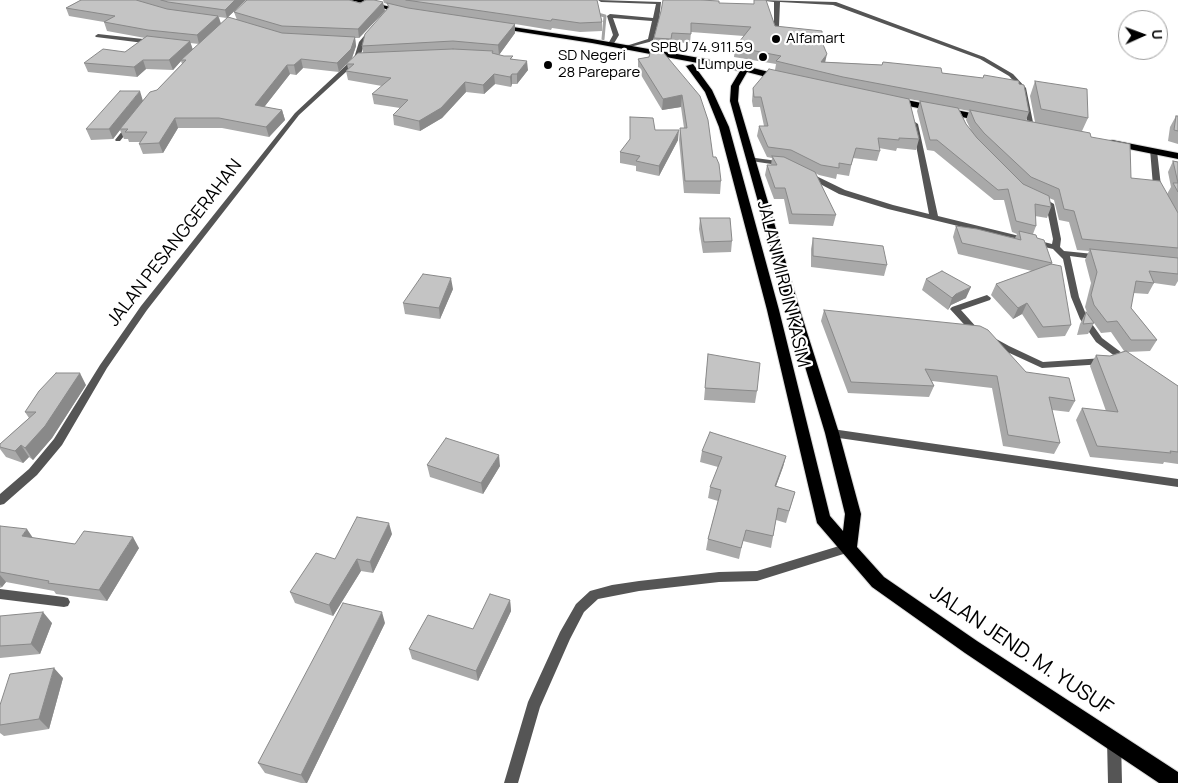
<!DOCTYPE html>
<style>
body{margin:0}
#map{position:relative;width:1178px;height:783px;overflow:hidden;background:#fff;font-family:Manrope,sans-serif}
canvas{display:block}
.north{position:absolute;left:1118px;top:10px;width:50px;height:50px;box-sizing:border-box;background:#fff;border:1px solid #999;border-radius:50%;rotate:88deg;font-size:14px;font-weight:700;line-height:20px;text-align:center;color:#000}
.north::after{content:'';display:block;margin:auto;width:18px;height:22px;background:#000;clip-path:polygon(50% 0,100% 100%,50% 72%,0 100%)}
</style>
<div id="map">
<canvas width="1178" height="783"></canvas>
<div class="north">U</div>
</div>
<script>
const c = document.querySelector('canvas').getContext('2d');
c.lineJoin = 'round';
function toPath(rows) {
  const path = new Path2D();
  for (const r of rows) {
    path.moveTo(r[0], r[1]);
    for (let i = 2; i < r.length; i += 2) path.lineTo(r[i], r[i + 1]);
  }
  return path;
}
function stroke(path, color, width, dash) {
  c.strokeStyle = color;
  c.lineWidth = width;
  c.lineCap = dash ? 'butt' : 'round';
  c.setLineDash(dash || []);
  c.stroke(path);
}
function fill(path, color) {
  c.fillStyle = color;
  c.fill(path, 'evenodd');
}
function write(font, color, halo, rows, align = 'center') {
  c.font = font + ' Manrope,sans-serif';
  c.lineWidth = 4.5;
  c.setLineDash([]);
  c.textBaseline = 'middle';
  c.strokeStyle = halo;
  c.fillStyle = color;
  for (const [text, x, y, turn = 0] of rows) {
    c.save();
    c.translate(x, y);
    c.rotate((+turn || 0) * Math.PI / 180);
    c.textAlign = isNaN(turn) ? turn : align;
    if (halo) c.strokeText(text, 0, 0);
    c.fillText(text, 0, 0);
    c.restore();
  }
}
const stream = toPath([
 [594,13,605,16,603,39]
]);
const minor = toPath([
 [598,0,661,2,659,20,653,41,626,48,626,46,648,39,652,21,613,18,619,35,613,45,609,45,608,44,613,35,607,16,610,14,653,18,656,4,601,2,598,0],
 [757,0,836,2,984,57,1013,74,1026,88,1034,127,1031,129,1028,127,1021,89,1009,76,980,59,833,5,780,2,779,26,774,27,774,2,757,0],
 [369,30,374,31,365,42,359,60,299,115,147,310,107,368,62,445,37,475,4,504,0,505,0,494,29,469,54,439,100,365,141,306,295,113,354,58,359,42,369,30],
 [98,34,152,40,155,42,152,44,96,37,95,36,98,34],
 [915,122,918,124,938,216,1052,244,1053,239,1046,205,1038,199,1042,197,1054,204,1061,239,1060,247,1064,251,1103,255,1103,259,1100,260,1070,256,1079,297,1087,317,1102,338,1130,359,1132,361,1130,363,1124,363,1096,342,1080,319,1071,297,1063,259,1053,249,888,209,839,194,805,176,806,174,812,174,845,190,893,205,929,214,912,124,915,122],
 [127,125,132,126,120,141,116,141,115,140,127,125],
 [1150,149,1157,151,1161,186,1164,194,1160,196,1156,194,1153,186,1150,149],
 [748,157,785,162,789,164,785,166,751,161,748,161,748,157],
 [987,295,991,298,990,300,961,310,978,329,1009,346,1043,362,1104,358,1109,361,1104,364,1042,368,1003,350,972,333,950,309,952,307,987,295],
 [832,429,1178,479,1178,487,832,437,828,436,827,433,828,430,832,429],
 [849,543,853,545,855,548,853,551,757,581,719,582,639,591,598,599,584,612,570,639,540,707,518,783,504,783,528,702,560,632,576,604,590,591,612,585,639,581,719,572,757,571,849,543],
 [0,589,64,597,68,598,70,602,68,606,64,607,0,599,0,589],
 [1114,733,1119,735,1121,740,1122,783,1108,783,1107,740,1109,735,1114,733]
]);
const trunk = toPath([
 [350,0,363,0,410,12,406,14,350,0],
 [493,24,592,39,745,66,785,76,785,80,782,81,747,72,739,86,738,101,800,310,839,433,861,514,857,547,884,577,977,641,1178,772,1178,783,1159,783,965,653,872,587,817,523,767,310,719,127,705,92,686,66,693,64,712,90,729,127,779,310,830,516,843,531,845,514,825,433,788,310,730,101,731,86,740,71,592,43,496,28,493,28,493,24],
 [892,97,986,116,991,119,986,122,889,102,888,100,892,97],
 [1112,140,1178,153,1178,159,1109,145,1109,141,1112,140]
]);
const wall = toPath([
 [81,0,246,0,228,17,237,20,234,12,360,3,364,1,364,0,374,0,385,11,359,38,355,38,356,46,352,58,363,53,362,46,388,7,388,4,384,3,383,0,597,0,602,22,602,31,580,32,552,28,551,30,515,24,515,33,499,55,497,54,513,59,528,70,517,84,512,84,511,87,495,84,484,94,466,92,442,118,420,131,394,125,393,115,400,108,374,104,372,94,382,86,348,80,346,71,348,69,347,64,339,72,303,68,296,75,290,74,264,107,282,110,285,120,269,137,222,128,178,128,163,153,143,154,139,144,140,142,129,142,128,139,124,139,120,130,113,139,91,140,86,129,143,100,157,90,182,64,181,61,173,70,146,69,137,77,88,72,84,63,125,52,145,38,107,31,104,22,69,16,66,8],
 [219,17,227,18,221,24],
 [190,43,199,44,193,50],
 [719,3,775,26,822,42,825,62,882,65,883,62,942,73,1019,84,1029,112,1026,120,1035,122,1030,96,1035,81,1088,118,1082,131,1091,137,1131,178,1167,194,1171,187,1168,172,1173,161,1178,162,1178,281,1175,286,1154,283,1148,294,1133,293,1131,308,1157,340,1150,351,1127,352,1178,386,1178,464,1164,462,1163,464,1090,457,1076,420,1082,408,1106,411,1090,366,1096,355,1110,356,1124,351,1111,332,1101,333,1094,323,1088,334,1077,335,1080,324,1086,312,1088,315,1085,307,1091,283,1085,260,1089,251,1077,250,1069,222,1059,220,1054,200,1049,198,1051,207,1047,218,1035,216,1036,226,1033,234,1037,238,1052,263,1071,325,1065,336,1038,338,1022,314,1013,319,991,295,996,284,1032,271,958,254,953,237,956,226,1015,238,1017,234,1012,232,1004,200,994,200,934,151,927,150,917,111,920,101,909,99,919,139,916,150,897,148,896,151,879,148,880,151,877,161,853,158,849,176,837,174,836,179,819,175,815,173,836,215,833,226,789,224,784,199,774,199,765,175,767,165,771,165,772,158,767,157,757,136,759,126,764,126,760,107,753,107,752,101,753,88,775,70,776,64,734,57,735,47,744,36,691,32,690,43,672,42,671,48,659,47,713,157,721,181,720,194,684,193,679,140,680,128,684,128,681,107,662,110,638,70,638,59,649,57,654,45,654,38,661,11],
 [959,109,969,111,966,120,971,130,966,124],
 [1176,116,1178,116,1178,144,1168,141,1170,127],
 [630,117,655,130,678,140,659,176,636,171,636,166,620,163,620,152,630,140],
 [700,218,732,241,731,252,703,253,699,229],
 [813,238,887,265,884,276,811,267,811,249],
 [926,279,966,298,951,305,948,310,922,290],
 [453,289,440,319,405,314,403,303],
 [824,310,1026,372,1075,401,1069,412,1052,410,1060,443,1054,454,1003,446,992,388,932,381,934,386,929,397,848,393,821,321],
 [708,354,757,391,755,403,704,400],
 [86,385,52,438,33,460,29,457,23,463,6,457,0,449,0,444,29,418,25,412],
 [702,451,786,456,783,467,776,486,795,492,786,523,776,520,771,548,743,541,739,559,706,550,708,539,718,501,708,498,710,487,718,467,700,462],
 [427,465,500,466,483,494,430,477],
 [0,526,33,538,75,544,139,548,107,601,56,594,54,591,6,582,2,587,0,588],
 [392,534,373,573,361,571,333,616,295,603,290,592],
 [510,600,511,611,478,681,412,659,409,649,473,629],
 [0,616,52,623,40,654,0,658],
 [385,623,307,783,301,783,265,773,258,763],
 [63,678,49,729,4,736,0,733,0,705]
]);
const shadedWall = toPath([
 [235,0,246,0,227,18,225,10],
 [383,2,385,11,359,38,358,29],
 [218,16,221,24,199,44,197,35],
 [515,24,515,33,499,55,498,45],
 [355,37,356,46,352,58,339,72,337,63],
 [190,41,193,50,181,60,181,61,173,70,169,60],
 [827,54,825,63,821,62],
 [301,59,303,68,296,75,294,65],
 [143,60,146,69,137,77,134,67],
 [527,61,528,70,517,84,517,74],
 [287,65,290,74,258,115,255,105],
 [494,74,495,84,484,94,483,85],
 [512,74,512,84,511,87,510,77],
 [465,82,466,92,442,118,420,131,419,121],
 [140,91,143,101,120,129,120,130,113,139,109,129],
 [682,95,681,107,662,110,663,99],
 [282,110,285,120,269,137,266,127],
 [175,118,178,128,163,153,159,143],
 [679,130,678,140,659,176,659,166],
 [451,278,453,289,440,319,439,308],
 [971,287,966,298,951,305,948,310,952,298,956,294],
 [1027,303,1022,314,1013,319,1018,308],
 [80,373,86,385,52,438,33,460,25,448],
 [21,445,29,457,23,463,15,451],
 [499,455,500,466,483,494,481,483],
 [786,456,783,467,772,497,775,486],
 [389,523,392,534,373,573,370,562],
 [27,529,35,541,22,536],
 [133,537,139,548,107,601,99,590],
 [357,559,361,571,333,616,329,605],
 [0,575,6,582,2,587,0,585],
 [510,600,511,611,478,681,476,671],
 [43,612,52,623,40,654,31,644],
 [382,612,385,623,307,783,306,783,301,775],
 [54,668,63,678,49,729,39,719]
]);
const building = toPath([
 [81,0,136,0,167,9,218,16,197,35,148,30,104,22,115,16,66,8,81,0],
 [161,0,235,0,225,10,168,2,161,0],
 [247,0,349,0,360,3,366,0,374,0,383,2,358,29,282,26,234,12,247,0],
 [406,0,597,0,602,22,580,23,552,19,551,21,406,0],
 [663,0,701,0,719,1,719,3,754,4,754,0,766,0,775,26,822,31,822,42,827,54,821,62,882,65,883,62,941,68,942,73,983,78,984,75,1019,81,1019,84,1024,85,1029,112,843,77,776,61,781,56,735,47,751,27,691,23,691,34,672,33,671,39,654,38,661,11,663,0],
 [387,3,408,8,515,24,498,45,453,41,362,46,365,34,389,7,387,3],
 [228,17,282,33,355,37,351,49,337,63,301,59,294,65,287,65,255,105,282,110,266,127,219,118,175,118,159,143,139,144,147,132,125,132,128,129,120,129,150,92,157,90,186,60,181,60,228,17],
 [147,36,190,41,169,60,143,60,134,67,84,63,103,49,125,52,147,36],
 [652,45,658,46,700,96,708,120,713,157,716,157,719,164,721,181,685,181,680,128,687,128,682,95,663,99,638,59,649,57,652,45],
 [453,49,493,51,492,53,504,56,513,56,510,59,527,61,517,74,512,74,510,77,494,74,483,85,465,82,441,108,419,121,393,115,408,100,372,94,391,78,346,71,354,64,346,64,358,53,453,49],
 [769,69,909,99,919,139,899,138,899,140,878,138,880,151,856,148,851,165,839,163,839,168,821,165,791,150,768,147,759,126,768,126,761,97,754,97,753,88,769,69],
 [1035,81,1087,89,1088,118,1041,109,1035,81],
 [120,91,140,91,109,129,86,129,120,91],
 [920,101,958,108,966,124,977,138,1023,184,1049,196,1051,207,1035,204,1036,226,1016,221,1008,189,998,190,937,140,930,140,920,101],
 [970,110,1090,133,1091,137,1130,144,1131,178,1160,181,1178,213,1178,248,1082,239,1074,211,1064,209,1059,189,1031,177,984,133,975,122,970,110],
 [1176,116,1178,116,1178,131,1174,130,1176,116],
 [630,117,653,118,655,130,679,130,659,166,636,161,640,156,620,152,630,139,630,117],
 [772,156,784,157,815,172,836,215,792,214,785,188,775,188,767,165,777,165,772,156],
 [1173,161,1178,162,1178,192,1173,183,1178,183,1173,161],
 [700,218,730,218,732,241,704,242,700,218],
 [956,226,977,229,1021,240,1019,231,1036,235,1037,238,1044,240,1052,263,962,243,956,226],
 [813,238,883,246,887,265,813,256,813,238],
 [1090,249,1178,258,1178,274,1149,271,1154,283,1136,281,1131,308,1157,340,1131,340,1117,321,1107,322,1094,305,1091,295,1097,272,1090,249],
 [1051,264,1061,266,1071,325,1043,327,1027,303,1018,308,996,284,1051,264],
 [942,271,971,287,956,294,952,298,926,279,942,271],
 [423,274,451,278,439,308,403,303,423,274],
 [824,310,980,326,988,330,1026,372,1069,378,1075,401,1049,397,1060,443,1008,435,997,376,925,369,934,386,851,382,824,310],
 [1086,312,1094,323,1083,324,1086,312],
 [1126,351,1178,386,1178,452,1170,451,1171,453,1097,446,1082,408,1118,412,1096,355,1110,356,1126,351],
 [708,354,760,363,757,391,705,388,708,354],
 [56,373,80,373,45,426,25,448,21,445,15,451,0,447,0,444,36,412,25,412,39,391,56,373],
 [710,432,786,456,775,486,795,492,789,511,778,508,773,536,746,530,741,548,708,539,721,490,710,487,722,457,702,451,710,432],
 [446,438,499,455,481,483,427,465,446,438],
 [357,517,389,523,370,562,357,559,329,605,290,592,316,553,335,559,357,517],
 [0,526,27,529,22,536,75,544,84,531,133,537,99,590,48,583,49,581,0,572,0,526],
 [490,594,510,600,476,671,409,649,428,615,473,629,490,594],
 [343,603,382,612,301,775,258,763,343,603],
 [43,612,31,644,0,646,0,616,43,612],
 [54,668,39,719,0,725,0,705,10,674,54,668]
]);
const markers = [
 [776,39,5,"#000"],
 [763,57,5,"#000"],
 [548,65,5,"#000"]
];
const farPoinames = [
 ["Alfamart",786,39],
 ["SPBU 74.911.59",753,48,"right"],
 ["Lumpue",753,65,"right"],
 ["SD Negeri",558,56],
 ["28 Parepare",558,73]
];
const streetNames = [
 ["JALAN PESANGGERAHAN",175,243,-52],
 ["JALAN MIRDIN KASIM",783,284,76]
];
const nearStreetnames = [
 ["JALAN JEND. M. YUSUF",1021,651,34]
];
stroke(stream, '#a3a3a3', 3);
stroke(trunk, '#dbdbdb', 2);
fill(minor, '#555');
fill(trunk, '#000');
fill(wall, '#a9a9a9');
fill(shadedWall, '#898989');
fill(building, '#c4c4c4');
stroke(building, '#898989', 1);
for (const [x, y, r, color] of markers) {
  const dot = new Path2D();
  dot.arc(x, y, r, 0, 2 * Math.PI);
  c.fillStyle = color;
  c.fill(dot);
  stroke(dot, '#fff', 2);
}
write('15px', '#000', '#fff', farPoinames, 'left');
write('18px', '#000', '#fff', streetNames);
write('21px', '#000', '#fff', nearStreetnames);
</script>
